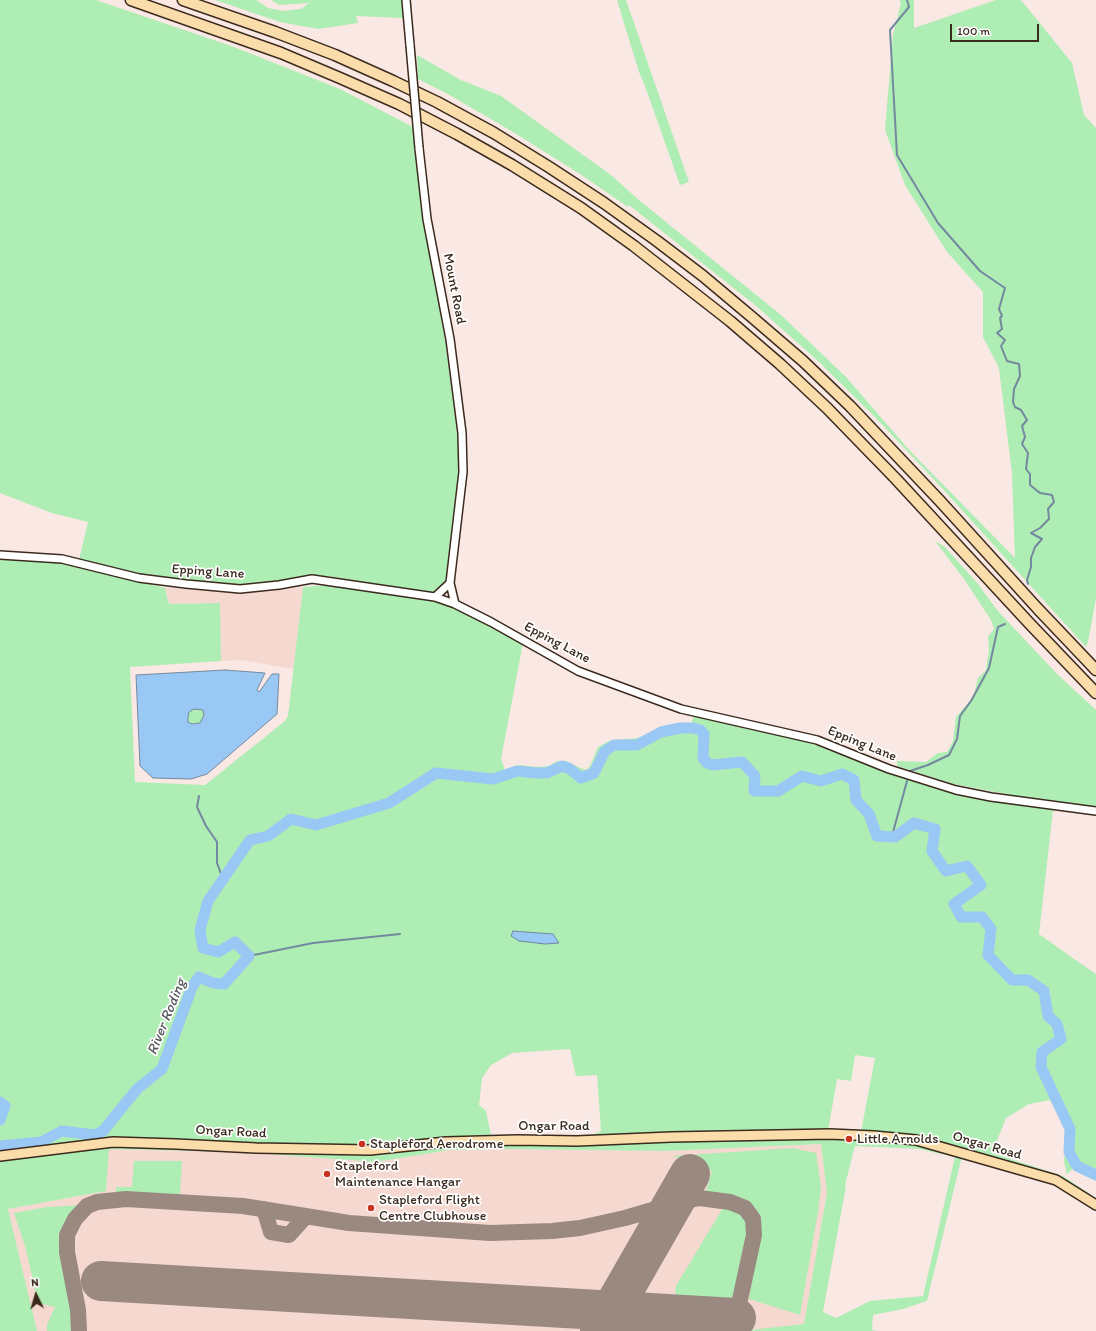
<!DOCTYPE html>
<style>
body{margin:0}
#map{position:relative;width:1096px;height:1331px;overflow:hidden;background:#f9e8e3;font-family:Itim,sans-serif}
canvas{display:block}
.north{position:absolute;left:16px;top:1275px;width:40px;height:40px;-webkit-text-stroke:3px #fff;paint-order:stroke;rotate:355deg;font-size:11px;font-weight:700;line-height:16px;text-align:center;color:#3b2a1e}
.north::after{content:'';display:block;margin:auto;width:14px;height:18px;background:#3b2a1e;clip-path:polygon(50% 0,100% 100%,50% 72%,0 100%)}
.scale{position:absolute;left:950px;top:24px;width:89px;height:18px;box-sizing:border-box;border:2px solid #3b2a1e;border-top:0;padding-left:5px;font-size:12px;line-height:14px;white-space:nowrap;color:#3b2a1e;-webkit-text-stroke:3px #fff;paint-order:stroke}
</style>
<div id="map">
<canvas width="1096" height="1331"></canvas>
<div class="north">N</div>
<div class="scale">100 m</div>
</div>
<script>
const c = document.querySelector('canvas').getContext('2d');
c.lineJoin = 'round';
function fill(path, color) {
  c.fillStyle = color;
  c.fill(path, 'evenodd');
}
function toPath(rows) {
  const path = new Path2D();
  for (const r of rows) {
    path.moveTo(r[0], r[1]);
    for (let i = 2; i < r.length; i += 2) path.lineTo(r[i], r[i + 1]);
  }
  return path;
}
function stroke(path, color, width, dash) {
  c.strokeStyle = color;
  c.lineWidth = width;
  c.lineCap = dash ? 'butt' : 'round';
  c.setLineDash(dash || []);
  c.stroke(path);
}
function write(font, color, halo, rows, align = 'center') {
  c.font = font + ' Itim,sans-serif';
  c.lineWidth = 3.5;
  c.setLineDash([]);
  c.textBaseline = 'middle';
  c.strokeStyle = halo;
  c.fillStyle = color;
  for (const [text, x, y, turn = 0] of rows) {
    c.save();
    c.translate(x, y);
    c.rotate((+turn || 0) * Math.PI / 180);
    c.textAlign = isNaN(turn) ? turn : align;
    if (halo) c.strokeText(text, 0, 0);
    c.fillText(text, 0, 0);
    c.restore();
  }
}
const built = toPath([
 [303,587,294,669,242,660,221,661,219,603,170,604,168,601,165,588,255,592],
 [821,1144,827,1193,804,1324,749,1331,37,1331,8,1209,106,1191,108,1149,240,1152,376,1162,449,1150,513,1149,665,1151]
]);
const green = toPath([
 [0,0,96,0,234,47,340,89,413,127,422,203,446,345,460,457,446,578,442,588,438,591,432,593,344,580,329,576,312,576,240,586,185,582,119,573,79,560,88,522,52,513,0,493],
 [215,0,256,0,268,8,283,11,301,9,309,3,279,5,271,0,403,0,404,11,404,18,356,16,358,23,318,29,280,22],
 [617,0,626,0,689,182,680,185,645,86,639,72],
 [900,0,914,0,914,28,996,0,1021,0,1072,63,1084,115,1096,128,1096,598,1088,642,1086,647,941,487,875,417,818,361,755,305,629,205,628,207,580,174,513,132,446,93,418,79,417,55,461,80,501,96,611,175,640,201,781,315,845,376,911,452,1015,558,1012,473,999,368,983,337,983,292,947,252,905,185,885,130,893,35,901,3],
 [935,541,945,547,978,584,997,610,1058,675,1096,710,1096,808,1022,797,954,784,897,766,897,761,926,762,938,753,947,752,953,741,956,717,973,697,978,678,986,670,989,650,988,637,994,629,991,620,964,579],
 [0,557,61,562,84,569,135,580,165,588,168,601,170,604,220,603,221,661,130,667,135,782,205,785,285,721,288,716,303,587,328,585,442,603,503,632,523,643,501,759,505,770,520,765,537,767,549,766,557,761,567,761,578,767,586,770,590,766,598,747,609,741,638,738,663,727,691,724,694,715,800,739,893,774,965,794,1053,810,1039,934,1074,959,1096,974,1096,1169,1080,1162,1067,1174,1064,1161,1068,1130,1050,1100,1029,1104,1006,1118,992,1153,1063,1176,1096,1198,1096,1209,1054,1183,962,1156,927,1301,903,1309,873,1315,872,1330,878,1331,749,1331,750,1330,804,1324,827,1193,821,1144,665,1151,513,1149,449,1150,376,1162,240,1152,109,1149,106,1191,8,1209,37,1331,0,1331],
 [570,1049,576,1076,597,1075,601,1131,591,1135,491,1135,486,1111,479,1105,482,1078,491,1065,512,1053],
 [855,1055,875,1058,861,1132,828,1131,837,1079,851,1081],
 [855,1146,919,1149,955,1157,923,1296,870,1301,836,1318,823,1312,846,1186,845,1185],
 [194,709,204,710,204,715,200,723,192,724,188,722,188,717,189,712],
 [792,1148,816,1153,821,1186,818,1212,800,1315,749,1299,754,1268,760,1241,760,1224,753,1209,738,1198,720,1194,705,1194,712,1171,673,1156],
 [134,1161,182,1161,180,1195,116,1192,116,1187,132,1187],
 [83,1205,69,1218,62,1233,65,1280,71,1305,74,1331,47,1331,47,1325,55,1307,38,1303,26,1249,14,1213,47,1207],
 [724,1206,736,1209,745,1215,750,1228,751,1236,736,1299,677,1295,675,1292,676,1286]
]);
const water = toPath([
 [225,670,265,673,257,690,259,692,272,674,279,674,277,714,207,774,191,779,153,778,140,766,136,675,225,670],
 [194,709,203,710,204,715,200,723,192,724,188,722,188,717,189,712,194,709],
 [513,931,553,934,559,943,545,944,519,941,511,936,513,931]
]);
const stream = toPath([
 [907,0,909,7,890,30,897,155,938,223,980,271,1005,288,999,309,1002,316,1000,318,1002,329,997,333,1005,340,1001,346,1007,361,1019,364,1020,376,1014,389,1013,402,1015,407,1021,410,1027,420,1022,426,1025,437,1022,444,1028,453,1026,469,1030,474,1030,485,1040,493,1052,495,1054,502,1048,509,1049,519,1040,528,1031,533,1042,539,1035,547,1031,558,1031,567,1027,580,1028,584],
 [910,771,928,765,949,755,957,739,960,716,971,701,989,668,998,627,1005,624],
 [199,796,197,807,206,826,217,842,217,863,223,879],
 [892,836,907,781],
 [249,956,313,943,400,934]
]);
const river = toPath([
 [0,1102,5,1106,0,1120],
 [0,1146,41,1142,62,1131,95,1135,103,1131,137,1089,162,1069,192,987,199,977,213,983,224,984,249,956,235,942,218,952,203,948,200,930,208,901,250,840,268,836,291,819,316,825,389,803,436,773,493,779,517,771,536,773,547,773,562,766,570,769,581,778,594,773,605,751,614,745,637,745,661,732,680,728,693,728,700,730,704,734,703,758,707,763,713,765,742,762,755,776,754,791,778,791,802,776,821,781,842,774,854,780,856,800,869,814,877,836,895,837,914,823,935,829,932,851,946,871,967,866,981,885,954,904,961,917,982,917,991,929,988,955,1012,980,1028,980,1044,991,1048,1016,1057,1024,1061,1039,1042,1052,1041,1067,1070,1129,1069,1152,1077,1166,1096,1175]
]);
const taxiway = toPath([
 [264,1209,271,1232,289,1235,306,1216],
 [644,1213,655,1211,661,1217,661,1224],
 [79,1331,78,1310,67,1252,67,1235,75,1219,87,1206,97,1202,126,1199,243,1206,349,1223,490,1233,552,1231,580,1228,625,1218,673,1204,699,1198,730,1202,745,1208,753,1219,754,1235,736,1318,730,1331]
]);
const runway = toPath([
 [101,1281,736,1318],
 [600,1331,690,1174]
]);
const tertiary = toPath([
 [406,0,410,45],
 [419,148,427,219,450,339,462,433,463,472,450,583,455,604],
 [0,555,62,559,139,578,186,584,240,589,279,585,312,579,435,597,455,604,491,622,578,671,681,709,817,740,889,769,956,790,991,797,1096,811],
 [435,597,450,583]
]);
const primary = toPath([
 [0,1156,113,1142,176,1144,256,1148,370,1150,446,1142,517,1140,577,1141,671,1137,830,1134,874,1136,916,1140,1056,1180,1096,1205]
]);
const motorway = toPath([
 [131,0,281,53,340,78,399,104,457,134,512,165,581,208,634,246,730,321,780,364,827,408,896,479,1030,624,1096,693],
 [183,0,275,32,335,55,393,81,437,102,494,133,549,167,604,203,657,241,703,276,753,318,803,361,850,406,940,501,1038,609,1096,670]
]);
const tertiaryBridge = toPath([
 [410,45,419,148]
]);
const markers = [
 [849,1139,4,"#c8321e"],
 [362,1144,4,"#c8321e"],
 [327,1174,4,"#c8321e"],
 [371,1208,4,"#c8321e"]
];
const streetNames = [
 ["Mount Road",454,289,79],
 ["Epping Lane",208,572,4],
 ["Epping Lane",557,643,28],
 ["Epping Lane",862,744,22],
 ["Ongar Road",554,1126],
 ["Ongar Road",231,1132,3],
 ["Ongar Road",987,1146,16]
];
const poiNames = [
 ["Little Arnolds",857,1139],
 ["Stapleford Aerodrome",370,1144],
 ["Stapleford",335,1166],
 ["Maintenance Hangar",335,1182],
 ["Stapleford Flight",379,1200],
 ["Centre Clubhouse",379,1216]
];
const waterNames = [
 ["River Roding",167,1017,-68]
];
fill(built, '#f5d8d0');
fill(green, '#aeedb3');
fill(water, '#9ac8f5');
stroke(water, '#74899f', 1);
stroke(stream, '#74899f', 2);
stroke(river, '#9ac8f5', 11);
stroke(taxiway, '#9a8980', 16);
stroke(runway, '#9a8980', 40);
stroke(tertiary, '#3b2a1e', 10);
stroke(primary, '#3b2a1e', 12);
stroke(motorway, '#3b2a1e', 13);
stroke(tertiary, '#fff', 7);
stroke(primary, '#fbddab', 9);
stroke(motorway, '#fbddab', 10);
stroke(tertiaryBridge, '#3b2a1e', 10, []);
stroke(tertiaryBridge, '#fff', 7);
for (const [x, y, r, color] of markers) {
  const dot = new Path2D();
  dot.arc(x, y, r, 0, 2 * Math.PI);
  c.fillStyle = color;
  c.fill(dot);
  stroke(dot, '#fff', 1.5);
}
write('14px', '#3b2a1e', '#fff', streetNames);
write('14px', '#3b2a1e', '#fff', poiNames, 'left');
write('italic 15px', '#58595e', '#fff', waterNames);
</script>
